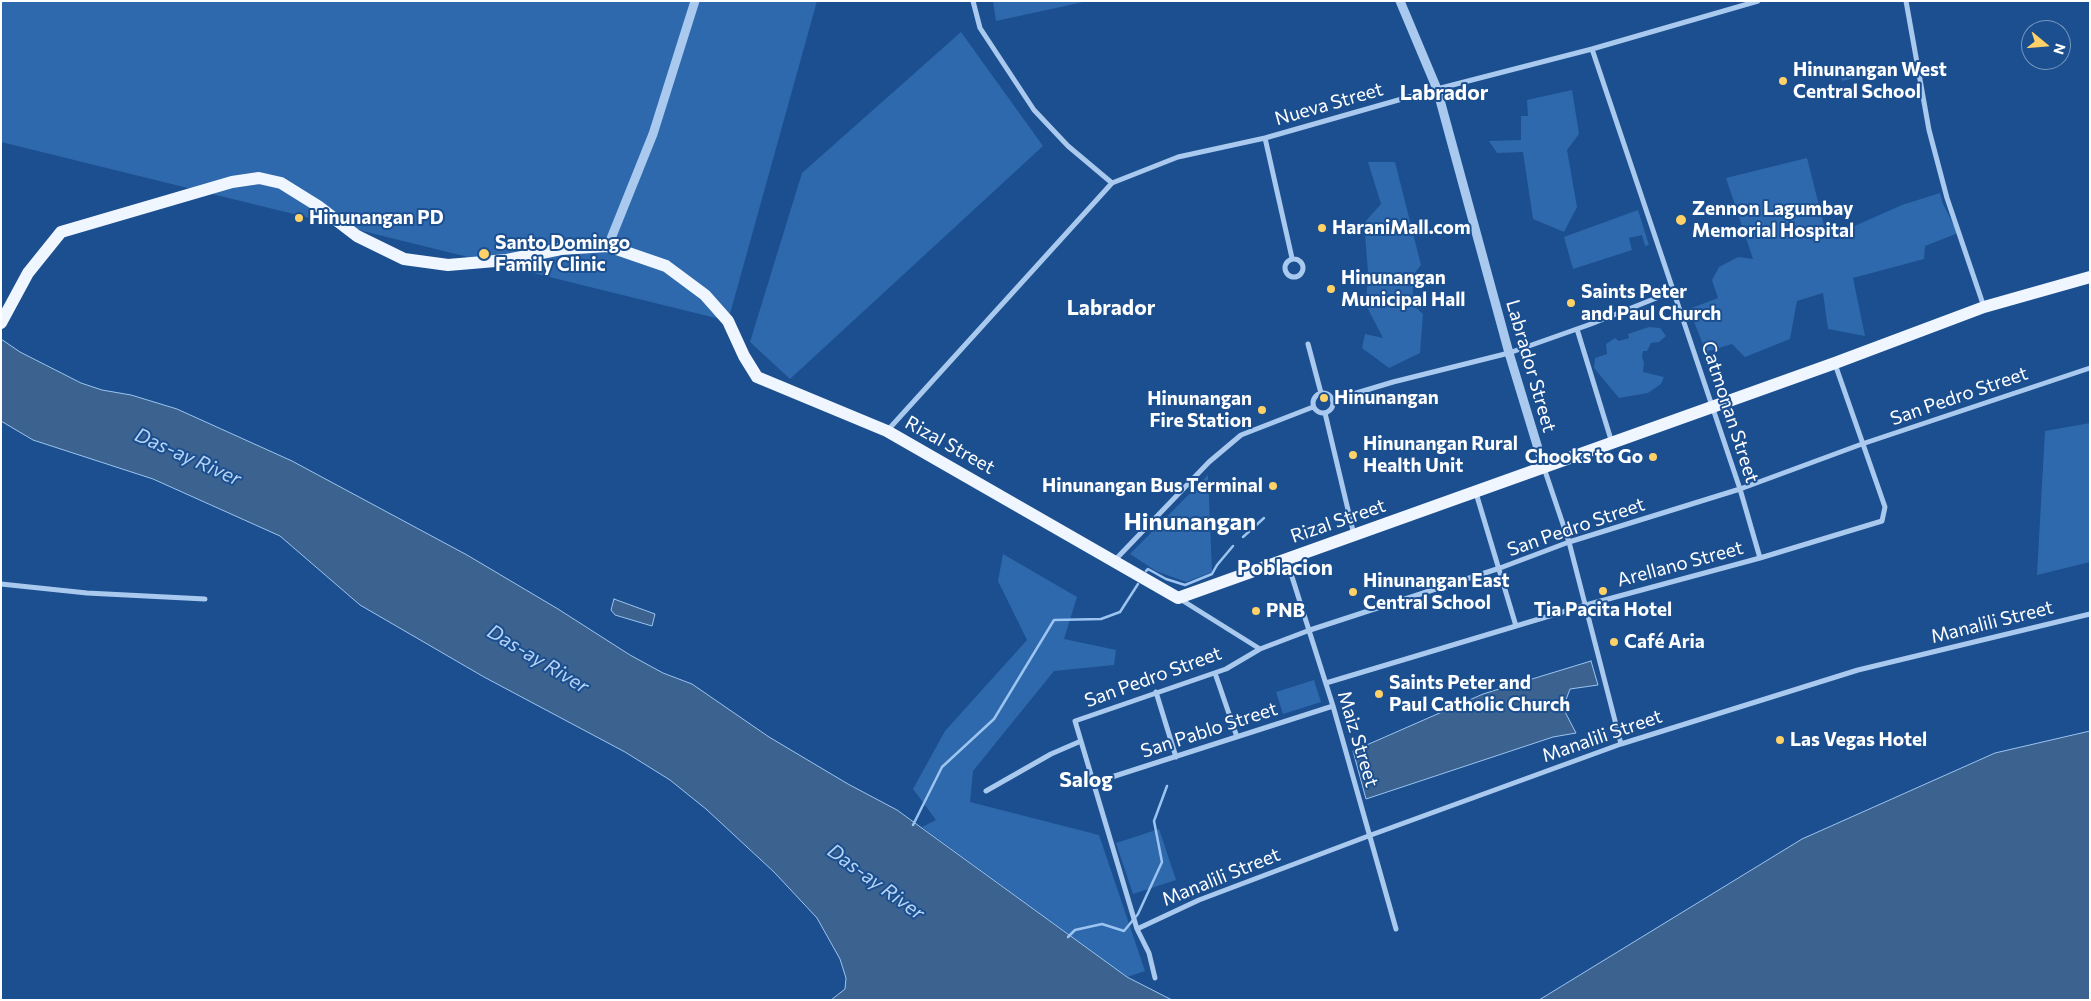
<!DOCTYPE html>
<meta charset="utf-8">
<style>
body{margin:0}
#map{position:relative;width:2091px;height:1001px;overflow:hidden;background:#1b4f8f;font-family:Commissioner,sans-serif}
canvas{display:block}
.frame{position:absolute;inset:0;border:2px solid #fff;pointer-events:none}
.north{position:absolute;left:2021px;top:20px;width:50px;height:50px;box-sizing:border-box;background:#1b4f8f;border:1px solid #7695bc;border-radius:50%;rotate:107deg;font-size:14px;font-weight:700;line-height:20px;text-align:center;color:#fff}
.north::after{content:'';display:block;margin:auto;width:18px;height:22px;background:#ffd166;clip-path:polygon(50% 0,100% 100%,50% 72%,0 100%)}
</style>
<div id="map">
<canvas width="2091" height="1001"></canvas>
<div class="frame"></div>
<div class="north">N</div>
</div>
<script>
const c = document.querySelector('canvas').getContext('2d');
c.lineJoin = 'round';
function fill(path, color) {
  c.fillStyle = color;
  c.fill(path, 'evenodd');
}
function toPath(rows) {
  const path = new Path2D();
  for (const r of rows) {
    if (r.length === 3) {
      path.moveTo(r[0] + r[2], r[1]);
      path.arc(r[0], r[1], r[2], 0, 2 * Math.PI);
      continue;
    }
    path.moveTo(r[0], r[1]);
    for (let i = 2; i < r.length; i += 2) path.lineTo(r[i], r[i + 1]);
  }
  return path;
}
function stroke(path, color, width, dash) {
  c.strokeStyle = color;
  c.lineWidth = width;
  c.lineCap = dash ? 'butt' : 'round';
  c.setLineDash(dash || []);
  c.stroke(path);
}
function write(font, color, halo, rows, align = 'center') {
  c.font = font + ' Commissioner,sans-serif';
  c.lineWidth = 4;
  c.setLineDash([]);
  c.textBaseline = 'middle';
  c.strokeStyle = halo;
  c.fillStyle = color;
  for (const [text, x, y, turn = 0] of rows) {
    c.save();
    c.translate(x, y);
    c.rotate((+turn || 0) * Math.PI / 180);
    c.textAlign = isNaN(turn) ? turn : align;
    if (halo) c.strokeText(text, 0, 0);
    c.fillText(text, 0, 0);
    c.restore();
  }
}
const green = toPath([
 [1,1,817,1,728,321,1,142],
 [993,1,1088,1,996,21],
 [961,32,1043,146,790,379,750,342,802,173],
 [1860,64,1862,76,1842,81,1839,69],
 [1572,90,1579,134,1567,150,1577,207,1564,232,1533,219,1523,152,1497,153,1489,141,1521,140,1521,116,1528,116,1527,100],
 [1807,158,1826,233,1834,235,1902,205,1940,193,1943,204,1958,233,1925,246,1924,259,1853,278,1865,336,1828,329,1823,293,1797,301,1790,339,1745,357,1732,344,1706,352,1689,309,1718,298,1712,280,1719,267,1738,257,1753,259,1726,178],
 [1368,162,1395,162,1421,265,1414,274,1412,304,1423,314,1420,353,1389,368,1362,348,1365,334,1383,338,1366,305,1368,271,1364,223,1381,204],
 [1638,210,1649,245,1645,246,1642,235,1629,238,1632,250,1573,269,1564,237],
 [1649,327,1660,328,1666,336,1659,342,1651,343,1647,351,1643,351,1642,357,1644,363,1643,372,1664,377,1661,384,1648,393,1619,398,1594,368,1595,358,1607,354,1606,344,1615,338,1619,341,1629,338,1628,334],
 [2090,423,2090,562,2037,575,2045,431],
 [1208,475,1212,572,1186,582,1156,571,1130,554],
 [1003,554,1077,597,1064,639,1116,650,1114,665,1054,671,973,771,970,802,1099,835,1145,971,1127,977,922,827,936,820,913,789,945,731,1027,640,998,581],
 [1314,680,1321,702,1283,714,1276,692],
 [1159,829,1176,880,1133,894,1116,843]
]);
const water = toPath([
 [1,339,20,352,81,383,102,390,131,395,177,409,292,461,467,555,558,609,630,655,663,673,692,684,769,737,848,784,897,810,1127,977,1172,1000,831,1000,845,989,846,978,840,959,817,918,774,872,706,809,670,780,625,752,484,677,360,605,280,536,153,479,33,440,1,421,1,339],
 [614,599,655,614,652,626,615,615,611,610,614,599],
 [1591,661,1598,685,1570,689,1563,708,1576,733,1553,737,1366,799,1353,751,1483,694,1591,661],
 [2090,731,2090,1000,1539,1000,1802,839,1995,753,2090,731]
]);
const stream = toPath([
 [1243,537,1264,518],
 [1146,571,1148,569,1166,579,1185,585,1212,574,1217,565,1233,546],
 [913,825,942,767,994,719,1054,620,1101,619,1120,612,1138,584],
 [1068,937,1075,930,1102,924,1124,931,1138,914,1162,862,1154,821,1167,786]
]);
const minor = toPath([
 [973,1,980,28,1034,110,1068,146,1112,183],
 [1906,1,1929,130,1947,198,1984,307],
 [1592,49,1740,489,1760,558],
 [1265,138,1292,258],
 [1294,268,9],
 [1577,329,1612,443],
 [1308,344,1321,393],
 [1323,403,10],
 [1333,400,1393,382,1509,353,1591,324,1674,291],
 [1325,413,1354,535],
 [887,431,1112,183,1178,157,1265,138,1437,89,1592,49,1758,1],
 [1544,468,1569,542,1621,744],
 [1476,493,1516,626],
 [1115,560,1209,462,1241,435,1313,407],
 [1287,561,1333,706,1396,929],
 [1,584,87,593,205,599],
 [1180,599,1260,649],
 [1215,673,1237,737],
 [1326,683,1586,605,1760,558,1882,521,1885,507,1835,364],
 [1156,692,1176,757],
 [1093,783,1333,706],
 [986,791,1051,754,1081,741],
 [1137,929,1199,900,1371,835,1621,744,1858,670,2090,614],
 [1155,978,1149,953,1137,929,1075,721,1226,669,1260,649,1310,630,1500,568,1569,542,1740,489,1862,444,2090,368]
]);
const tertiary = toPath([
 [1400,1,1437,89,1509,353,1544,468],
 [608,246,653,134,695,1]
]);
const primary = toPath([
 [1,323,28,273,61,232,232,182,259,178,281,183,318,206,357,236,404,259,448,265,507,260,561,249,608,246,666,266,705,295,728,321,744,356,757,377,887,431,1178,598,1835,363,1984,307,2090,277]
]);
const markers = [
 [1783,81,5,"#ffd166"],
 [299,218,5,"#ffd166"],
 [1681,220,6,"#ffd166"],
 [1322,228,5,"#ffd166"],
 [484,254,6,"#ffd166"],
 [1331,289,5,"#ffd166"],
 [1571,303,5,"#ffd166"],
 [1324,398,5,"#ffd166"],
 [1262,410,5,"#ffd166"],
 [1353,455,5,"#ffd166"],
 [1653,457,5,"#ffd166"],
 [1273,486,5,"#ffd166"],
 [1603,591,5,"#ffd166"],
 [1353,592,5,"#ffd166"],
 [1256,611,5,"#ffd166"],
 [1614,642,5,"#ffd166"],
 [1379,694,5,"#ffd166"],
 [1780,740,5,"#ffd166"]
];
const poiNames = [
 ["Hinunangan West",1793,70],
 ["Central School",1793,92],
 ["Zennon Lagumbay",1692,209],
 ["Memorial Hospital",1692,231],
 ["Hinunangan PD",309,218],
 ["HaraniMall.com",1332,228],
 ["Santo Domingo",495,243],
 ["Family Clinic",495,265],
 ["Hinunangan",1341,278],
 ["Municipal Hall",1341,300],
 ["Saints Peter",1581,292],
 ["and Paul Church",1581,314],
 ["Hinunangan",1334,398],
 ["Hinunangan",1252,399,"right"],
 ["Fire Station",1252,421,"right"],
 ["Hinunangan Rural",1363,444],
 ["Health Unit",1363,466],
 ["Chooks to Go",1643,457,"right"],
 ["Hinunangan Bus Terminal",1263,486,"right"],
 ["Hinunangan East",1363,581],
 ["Central School",1363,603],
 ["Tia Pacita Hotel",1603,610,"center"],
 ["PNB",1266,611],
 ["Café Aria",1624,642],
 ["Saints Peter and",1389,683],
 ["Paul Catholic Church",1389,705],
 ["Las Vegas Hotel",1790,740]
];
const streetNames = [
 ["Nueva Street",1329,104,-16],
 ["Labrador Street",1531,366,74],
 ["San Pedro Street",1959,396,-19],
 ["Catmonan Street",1730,412,72],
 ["Rizal Street",950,445,29],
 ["Rizal Street",1338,521,-19],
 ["San Pedro Street",1576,527,-19],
 ["Arellano Street",1680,564,-15],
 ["Manalili Street",1992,622,-14],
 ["San Pedro Street",1153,677,-20],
 ["San Pablo Street",1209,730,-18],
 ["Manalili Street",1602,736,-19],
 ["Maiz Street",1358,739,73],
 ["Manalili Street",1221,877,-22]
];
const waterNames = [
 ["Das-ay River",188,457,24],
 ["Das-ay River",538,659,31],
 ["Das-ay River",876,882,36]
];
const quarterNames = [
 ["Labrador",1444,93],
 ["Labrador",1111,308],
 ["Poblacion",1285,568],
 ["Salog",1086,780]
];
const districtNames = [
 ["Hinunangan",1190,522]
];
fill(green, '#2e69ad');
fill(water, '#3c6290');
stroke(water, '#9cc4f0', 1);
stroke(stream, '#9cc4f0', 2.5);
stroke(minor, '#a9c9ee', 5);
stroke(tertiary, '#a9c9ee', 9);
stroke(primary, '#f0f6ff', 12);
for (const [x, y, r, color] of markers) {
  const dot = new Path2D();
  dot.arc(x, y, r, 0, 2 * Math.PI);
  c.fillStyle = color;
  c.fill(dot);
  stroke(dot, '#1b4f8f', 2);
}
write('bold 19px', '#fff', '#1b4f8f', poiNames, 'left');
write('19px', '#fff', '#1b4f8f', streetNames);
write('italic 20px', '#b5d3f5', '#1b4f8f', waterNames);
write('bold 21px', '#fff', '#1b4f8f', quarterNames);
write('bold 24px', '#fff', '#1b4f8f', districtNames);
</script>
